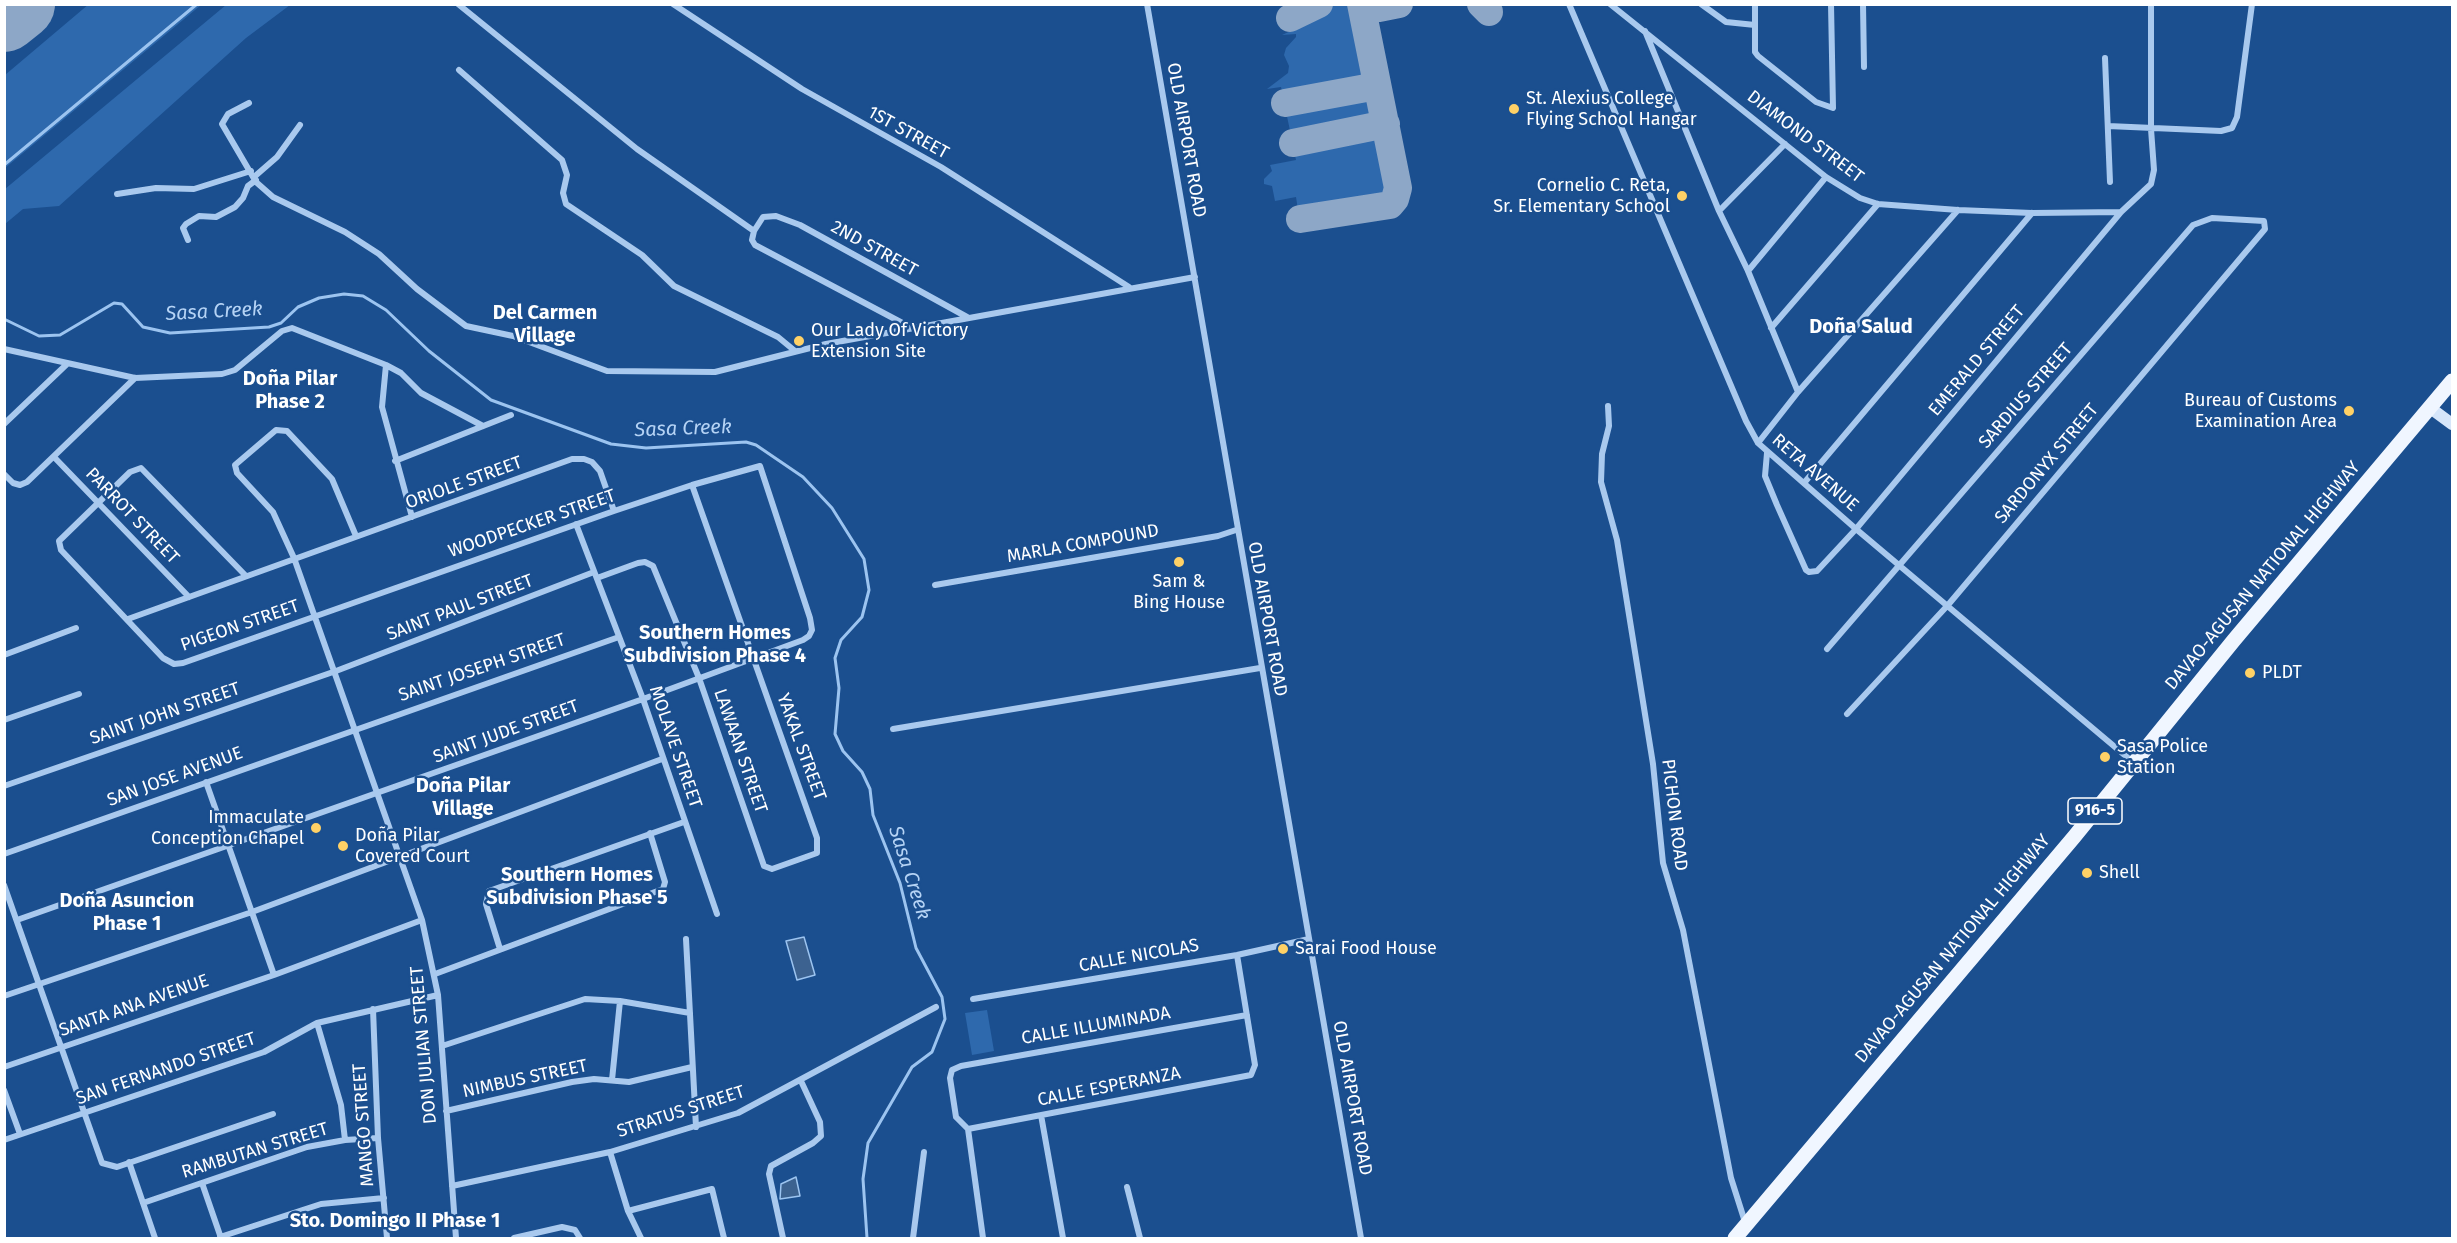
<!DOCTYPE html>
<meta charset="utf-8">
<style>
body{margin:0}
#map{position:relative;width:2457px;height:1243px;overflow:hidden;background:#1b4f8f;font-family:"Fira Sans",sans-serif}
canvas{display:block}
.frame{position:absolute;inset:0;border:6px solid #fff;pointer-events:none}
</style>
<div id="map">
<canvas width="2457" height="1243"></canvas>
<div class="frame"></div>
</div>
<script>
const c = document.querySelector('canvas').getContext('2d');
c.lineJoin = 'round';
function fill(path, color) {
  c.fillStyle = color;
  c.fill(path, 'evenodd');
}
function toPath(rows) {
  const path = new Path2D();
  for (const r of rows) {
    path.moveTo(r[0], r[1]);
    for (let i = 2; i < r.length; i += 2) path.lineTo(r[i], r[i + 1]);
  }
  return path;
}
function stroke(path, color, width, dash) {
  c.strokeStyle = color;
  c.lineWidth = width;
  c.lineCap = dash ? 'butt' : 'round';
  c.setLineDash(dash || []);
  c.stroke(path);
}
function write(font, color, halo, rows, align = 'center') {
  c.font = font + ' "Fira Sans",sans-serif';
  c.lineWidth = 5;
  c.setLineDash([]);
  c.textBaseline = 'middle';
  c.strokeStyle = halo;
  c.fillStyle = color;
  for (const [text, x, y, turn = 0] of rows) {
    c.save();
    c.translate(x, y);
    c.rotate((+turn || 0) * Math.PI / 180);
    c.textAlign = isNaN(turn) ? turn : align;
    if (halo) c.strokeText(text, 0, 0);
    c.fillText(text, 0, 0);
    c.restore();
  }
}
const green = toPath([
 [89,4,201,5,5,168,5,75],
 [226,5,290,5,246,38,59,206,23,209,5,224,5,189],
 [1329,5,1353,5,1368,84,1284,99,1281,87,1267,89,1288,73,1289,66,1284,55,1286,48,1296,37,1296,34,1282,35,1295,29,1293,23],
 [1369,93,1375,124,1338,131,1337,128,1323,131,1324,134,1292,140,1285,107],
 [1377,130,1389,194,1384,201,1304,215,1298,210,1296,197,1275,201,1272,186,1264,184,1264,179,1272,171,1270,165,1296,160,1293,147,1325,141,1326,145,1340,143,1339,138],
 [987,1010,994,1051,972,1055,965,1013]
]);
const water = toPath([
 [804,937,815,975,797,980,786,941,804,937],
 [796,1177,800,1196,780,1199,781,1184,796,1177]
]);
const stream = toPath([
 [4,165,197,4],
 [4,319,39,336,60,335,114,303,122,304,143,327,170,333,269,327,281,323,298,307,319,298,344,294,363,296,386,310,429,351,491,400,611,444,646,448,746,442,756,445,803,477,832,508,864,559,869,590,862,617,841,640,835,658,839,688,835,734,843,751,862,772,870,789,873,815,900,883,916,948,942,997,945,1019,932,1052,912,1067,868,1143,863,1179,867,1238]
]);
const taxiway = toPath([
 [1481,4,1489,12],
 [1362,7,1379,8,1399,4],
 [1290,18,1319,4],
 [1285,103,1377,86],
 [1293,143,1386,124],
 [1300,219,1390,205,1395,199,1398,188,1361,4]
]);
const runway = toPath([
 [4,16,19,4]
]);
const street = toPath([
 [458,4,637,149,754,231],
 [673,4,802,89,941,167,1129,287],
 [1147,4,1361,1238],
 [1569,4,1746,421,1758,443,1856,529,2134,763],
 [1610,4,1826,177,1860,198,1878,204,1958,210,2032,213,2121,212],
 [1701,4,1726,22,1755,25],
 [1755,4,1755,52,1758,56,1816,102,1833,108,1831,4],
 [1863,4,1864,67],
 [1645,31,1719,211,1748,271,1798,392],
 [2105,58,2110,182],
 [459,70,562,160,567,175,563,193,566,204,642,255,674,286,778,337,795,351],
 [249,103,228,114,222,124,256,182,273,197,345,232,379,254,417,289,466,326,513,336,607,371,715,372,826,344,1195,277],
 [2108,126,2221,131,2232,128,2237,117,2252,4],
 [254,177,277,157,300,125],
 [117,194,156,188,194,189,251,171],
 [1719,211,1785,144],
 [188,240,183,228,186,224,199,216,216,217,235,207,243,198,248,186,256,180],
 [1748,271,1826,177],
 [910,327,755,245,752,240,754,231,763,217,776,216,800,225,967,317],
 [1771,328,1878,204],
 [4,349,135,378,222,374,235,370,282,331,292,328,386,365,401,373,421,393,483,426],
 [386,365,382,407,412,517],
 [1608,406,1609,426,1602,454,1601,482,1617,540,1653,764,1663,863,1683,930,1731,1178,1745,1222],
 [4,424,67,364],
 [1758,443,1798,392,1958,210],
 [1767,453,1765,476,1777,505,1806,570,1809,572,1817,571,1856,529,2121,212,2151,184,2154,170,2151,129,2151,4],
 [54,457,189,597],
 [395,461,511,415],
 [4,474,13,483,20,485,27,482,135,378],
 [1804,483,2032,213],
 [576,524,643,699,717,914],
 [356,536,332,479,287,431,276,430,235,465,237,473,273,512,294,558,422,920,438,995,456,1238],
 [597,578,638,563,645,562,653,566,699,678,764,866,772,869,817,853,817,838,692,485],
 [935,585,1218,536,1236,530],
 [128,619,572,459,584,459,592,462,600,471,614,511],
 [1827,649,2193,225,2212,218,2264,221,2265,229,1948,605,1847,714],
 [4,655,76,628],
 [4,720,79,694],
 [893,729,1260,668],
 [206,782,274,975],
 [4,786,336,671,594,572],
 [4,854,619,637],
 [4,885,102,1163,117,1167,273,1114],
 [17,920,643,699,803,640,809,636,812,630,810,618,760,466,692,485,614,511,183,663,174,664,163,658,61,550,59,541,130,472,141,468,246,576],
 [686,939,696,1127],
 [500,949,486,904,489,891,684,822],
 [435,974,663,889,665,882,650,833],
 [4,996,252,912,662,759],
 [973,999,1237,955,1309,939],
 [373,1009,378,1138,387,1238],
 [317,1023,341,1105,345,1140],
 [442,1046,585,999,620,1001,690,1013],
 [4,1067,274,975,422,920],
 [612,1080,620,1001],
 [4,1090,20,1134],
 [446,1111,572,1082,594,1079,629,1082,692,1067],
 [1041,1115,1063,1238],
 [968,1129,1251,1075,1255,1065,1237,955],
 [4,1140,264,1052,317,1023,438,995],
 [610,1152,628,1211,641,1238],
 [129,1162,155,1238],
 [202,1183,221,1238],
 [452,1186,610,1152,738,1113,936,1007],
 [1127,1187,1140,1238],
 [143,1203,307,1147,345,1140,378,1138],
 [628,1211,712,1189,724,1238],
 [220,1237,321,1204,384,1198],
 [514,1238,562,1227,575,1230,580,1238],
 [783,1238,769,1174,771,1166,813,1143,821,1136,820,1122,801,1081],
 [913,1238,924,1152],
 [983,1238,968,1129,956,1117,950,1078,952,1070,961,1066,1247,1015]
]);
const secondary = toPath([
 [2429,407,2452,424]
]);
const primary = toPath([
 [1735,1238,2074,837,2234,640,2452,381]
]);
const markers = [
 [1514,109,6,"#ffd166"],
 [1682,196,6,"#ffd166"],
 [799,341,6,"#ffd166"],
 [2349,411,6,"#ffd166"],
 [1179,562,6,"#ffd166"],
 [2250,673,6,"#ffd166"],
 [2105,757,6,"#ffd166"],
 [316,828,6,"#ffd166"],
 [343,846,6,"#ffd166"],
 [2087,873,6,"#ffd166"],
 [1283,949,6,"#ffd166"]
];
const shields = [
 [2095,811,54]
];
const shieldNames = [
 ["916-5",2095,811]
];
const poiNames = [
 ["St. Alexius College",1526,99],
 ["Flying School Hangar",1526,120],
 ["Cornelio C. Reta,",1670,186,"right"],
 ["Sr. Elementary School",1670,207,"right"],
 ["Our Lady Of Victory",811,331],
 ["Extension Site",811,352],
 ["Bureau of Customs",2337,401,"right"],
 ["Examination Area",2337,422,"right"],
 ["Sam &",1179,582,"center"],
 ["Bing House",1179,603,"center"],
 ["PLDT",2262,673],
 ["Sasa Police",2117,747],
 ["Station",2117,768],
 ["Immaculate",304,818,"right"],
 ["Conception Chapel",304,839,"right"],
 ["Doña Pilar",355,836],
 ["Covered Court",355,857],
 ["Shell",2099,873],
 ["Sarai Food House",1295,949]
];
const streetNames = [
 ["1ST STREET",908,133,29],
 ["DIAMOND STREET",1805,137,37],
 ["OLD AIRPORT ROAD",1186,140,80],
 ["2ND STREET",874,249,29],
 ["EMERALD STREET",1977,361,-50],
 ["SARDIUS STREET",2026,396,-49],
 ["SARDONYX STREET",2047,464,-50],
 ["RETA AVENUE",1815,473,41],
 ["ORIOLE STREET",464,483,-20],
 ["PARROT STREET",132,516,46],
 ["WOODPECKER STREET",532,524,-19],
 ["MARLA COMPOUND",1083,544,-10],
 ["DAVAO-AGUSAN NATIONAL HIGHWAY",2263,576,-50],
 ["SAINT PAUL STREET",460,608,-21],
 ["OLD AIRPORT ROAD",1267,619,80],
 ["PIGEON STREET",240,626,-19],
 ["SAINT JOSEPH STREET",482,668,-19],
 ["SAINT JOHN STREET",165,714,-19],
 ["SAINT JUDE STREET",506,732,-20],
 ["MOLAVE STREET",675,747,71],
 ["YAKAL STREET",801,747,70],
 ["LAWAAN STREET",740,751,71],
 ["SAN JOSE AVENUE",175,777,-20],
 ["PICHON ROAD",1674,815,83],
 ["DAVAO-AGUSAN NATIONAL HIGHWAY",1953,949,-50],
 ["CALLE NICOLAS",1139,956,-10],
 ["SANTA ANA AVENUE",134,1006,-19],
 ["CALLE ILLUMINADA",1096,1026,-10],
 ["DON JULIAN STREET",424,1045,-95],
 ["SAN FERNANDO STREET",166,1069,-19],
 ["NIMBUS STREET",525,1079,-12],
 ["CALLE ESPERANZA",1109,1087,-11],
 ["OLD AIRPORT ROAD",1352,1098,80],
 ["STRATUS STREET",681,1112,-18],
 ["MANGO STREET",364,1125,-94],
 ["RAMBUTAN STREET",255,1151,-17]
];
const waterNames = [
 ["Sasa Creek",214,312,-3],
 ["Sasa Creek",683,429,-2],
 ["Sasa Creek",909,873,72]
];
const neighbourhoodNames = [
 ["Del Carmen",545,313],
 ["Village",545,336],
 ["Doña Salud",1861,327],
 ["Doña Pilar",290,379],
 ["Phase 2",290,402],
 ["Southern Homes",715,633],
 ["Subdivision Phase 4",715,656],
 ["Doña Pilar",463,786],
 ["Village",463,809],
 ["Southern Homes",577,875],
 ["Subdivision Phase 5",577,898],
 ["Doña Asuncion",127,901],
 ["Phase 1",127,924],
 ["Sto. Domingo II Phase 1",395,1221]
];
fill(green, '#2e69ad');
fill(water, '#3c6290');
stroke(water, '#9cc4f0', 1.5);
stroke(stream, '#9cc4f0', 3);
stroke(taxiway, '#8da7c7', 28);
stroke(runway, '#8da7c7', 72);
stroke(street, '#a9c9ee', 6);
stroke(secondary, '#d6e6fa', 12);
stroke(primary, '#f0f6ff', 15);
for (const [x, y, r, color] of markers) {
  const dot = new Path2D();
  dot.arc(x, y, r, 0, 2 * Math.PI);
  c.fillStyle = color;
  c.fill(dot);
  stroke(dot, '#1b4f8f', 2);
}
for (const [x, y, w] of shields) {
  const box = new Path2D();
  box.roundRect(x - w / 2, y - 13, w, 26, 4.5);
  c.fillStyle = '#1b4f8f';
  c.fill(box);
  stroke(box, '#fff', 1.5);
}
write('bold 16px', '#fff', null, shieldNames);
write('18px', '#fff', '#1b4f8f', poiNames, 'left');
write('18px', '#fff', '#1b4f8f', streetNames);
write('italic 20px', '#b5d3f5', '#1b4f8f', waterNames);
write('bold 20px', '#fff', '#1b4f8f', neighbourhoodNames);
</script>
